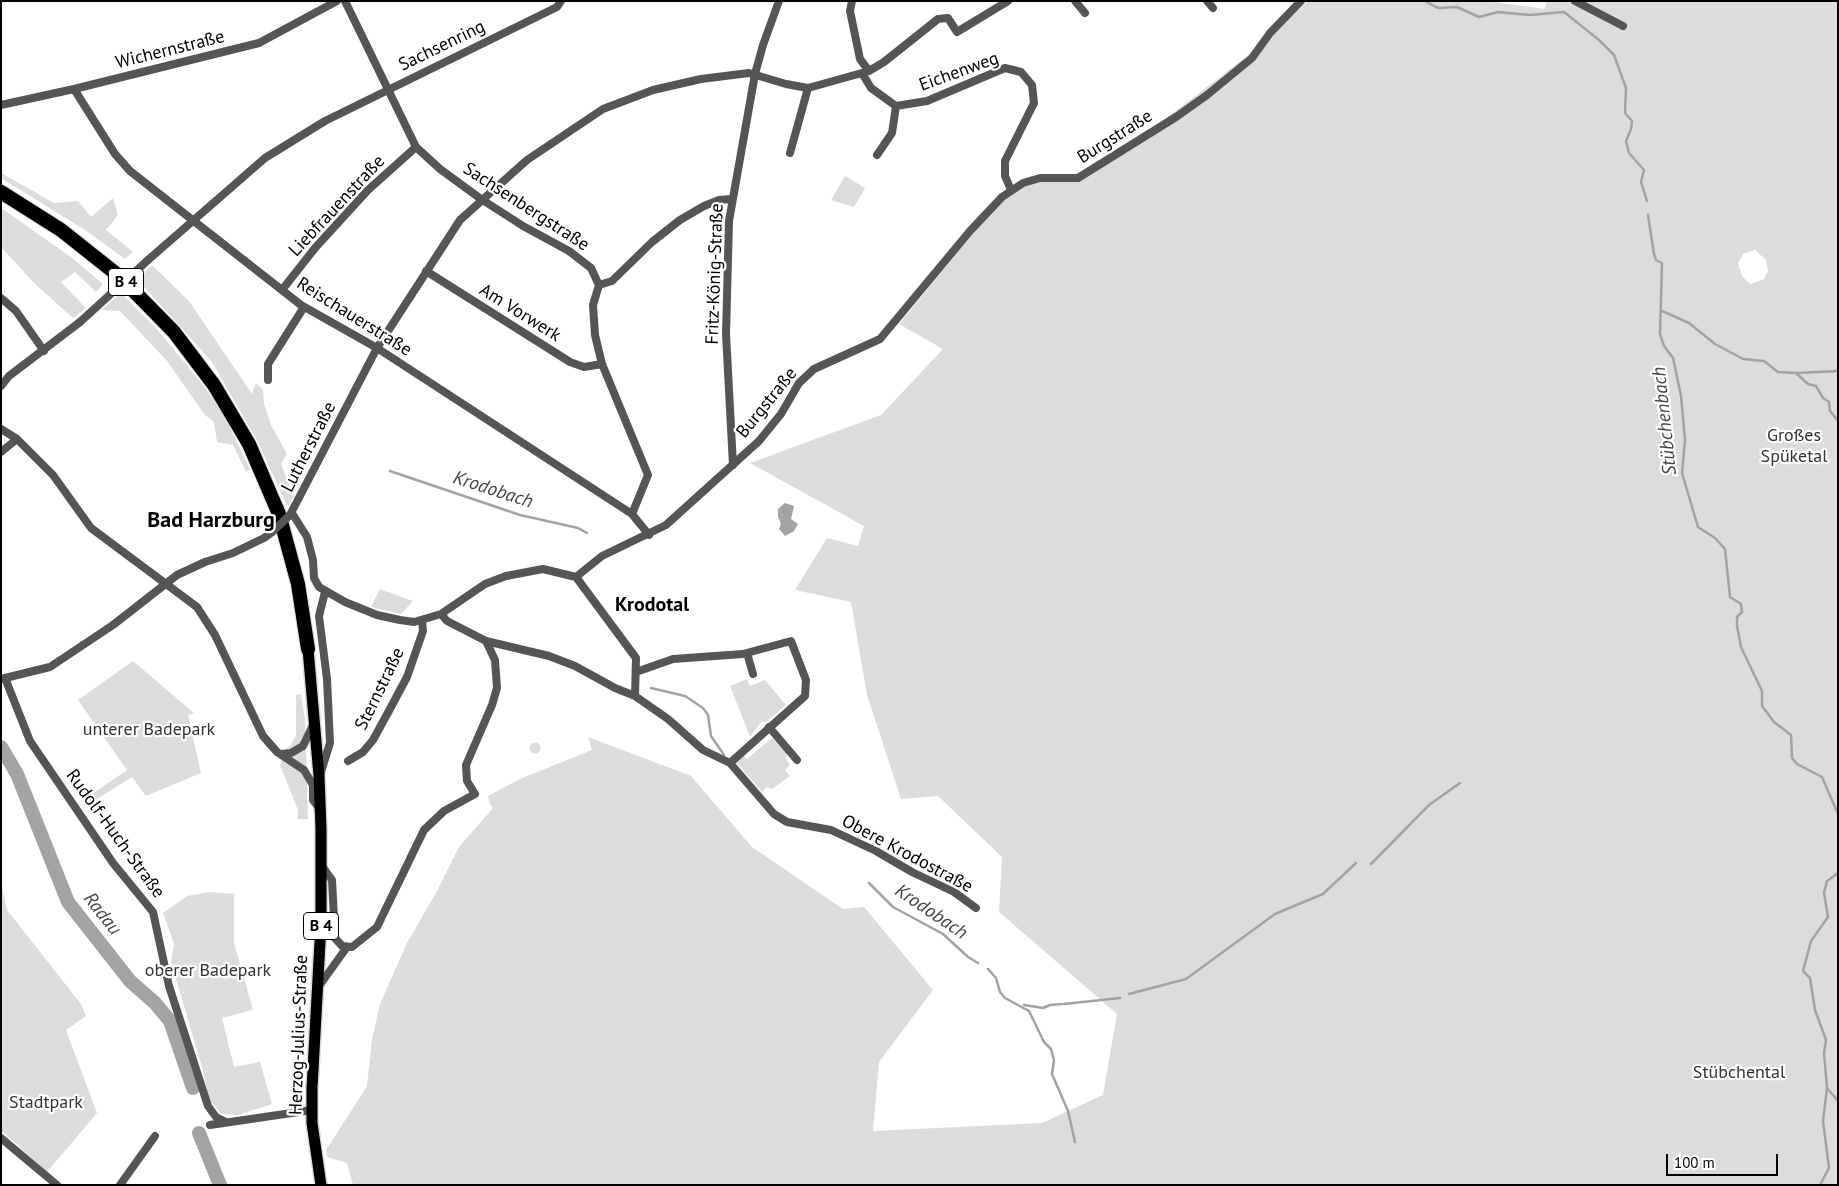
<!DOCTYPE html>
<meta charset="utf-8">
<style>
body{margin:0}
#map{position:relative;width:1839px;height:1186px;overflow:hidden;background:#fff;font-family:"PT Sans",sans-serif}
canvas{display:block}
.frame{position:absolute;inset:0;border:2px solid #000;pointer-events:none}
.scale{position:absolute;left:1666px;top:1154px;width:112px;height:22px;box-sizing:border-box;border:2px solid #000;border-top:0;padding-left:6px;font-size:15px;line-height:18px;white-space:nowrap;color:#000;-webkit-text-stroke:4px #fff;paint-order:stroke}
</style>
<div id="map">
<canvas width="1839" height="1186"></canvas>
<div class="frame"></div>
<div class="scale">100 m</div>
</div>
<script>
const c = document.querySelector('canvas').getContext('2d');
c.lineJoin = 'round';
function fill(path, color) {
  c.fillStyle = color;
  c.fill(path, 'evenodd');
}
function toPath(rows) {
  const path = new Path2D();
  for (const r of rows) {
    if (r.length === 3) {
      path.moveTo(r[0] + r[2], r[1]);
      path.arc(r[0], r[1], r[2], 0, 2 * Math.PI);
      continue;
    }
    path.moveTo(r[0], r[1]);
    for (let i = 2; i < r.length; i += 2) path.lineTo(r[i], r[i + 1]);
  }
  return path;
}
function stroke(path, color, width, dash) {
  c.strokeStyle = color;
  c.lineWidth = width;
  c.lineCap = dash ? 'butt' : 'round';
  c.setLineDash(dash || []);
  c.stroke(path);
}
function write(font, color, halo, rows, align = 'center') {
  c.font = font + ' "PT Sans",sans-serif';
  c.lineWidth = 4.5;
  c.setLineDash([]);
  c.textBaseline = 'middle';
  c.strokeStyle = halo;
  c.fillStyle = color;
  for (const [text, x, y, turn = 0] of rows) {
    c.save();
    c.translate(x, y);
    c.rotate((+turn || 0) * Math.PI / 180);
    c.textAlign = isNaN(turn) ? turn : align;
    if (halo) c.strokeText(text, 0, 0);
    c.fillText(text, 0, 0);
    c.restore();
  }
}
const green = toPath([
 [1308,1,1486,1,1545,9,1546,1,1838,1,1838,1185,353,1185,347,1163,327,1157,326,1150,367,1086,372,1039,380,1004,407,943,437,891,459,847,493,808,490,804,488,796,520,779,592,750,588,737,691,776,752,847,843,909,864,907,933,990,879,1062,873,1131,1042,1123,1103,1095,1117,1014,999,912,1002,857,938,796,901,799,867,695,851,602,795,590,827,538,858,546,864,526,750,463,881,415,943,349,899,324,998,203,1020,188,1040,181,1075,182,1108,163,1247,56],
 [1755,250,1766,260,1768,271,1764,279,1750,284,1742,276,1738,263,1743,254],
 [1,173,54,203,78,201,91,217,113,198,118,215,106,230,133,252,125,259,85,230,1,178],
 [845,176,865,188,854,207,831,200],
 [1,208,71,257,103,284,96,292,75,272,61,282,86,308,73,318,36,285,1,247],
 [152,265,189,301,252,394,256,383,263,390,264,404,271,425,287,454,281,464,294,497,287,506,258,442,212,362,138,280],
 [121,293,156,328,203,385,224,415,250,469,246,472,233,445,217,442,214,422,205,415,167,361,120,311,101,310],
 [380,589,413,601,401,614,371,607],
 [133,661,194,713,188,715,201,773,146,796,132,777,86,806,82,801,127,770,78,700],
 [747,679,750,686,765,680,786,705,766,722,761,722,750,737,730,686],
 [301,694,305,719,308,819,298,819,298,810,280,765,285,750,291,745,296,735,296,695],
 [772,738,787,753,786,759,790,765,785,770,790,776,772,789,767,787,762,792,735,761,742,755,747,759],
 [535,748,5.5],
 [1,883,7,910,81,1004,86,1016,66,1030,97,1113,47,1172,1,1130],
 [209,892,234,894,234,943,253,1010,222,1018,234,1067,260,1062,272,1104,238,1115,221,1114,209,1099,202,1067,171,962,174,944,163,913,187,896]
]);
const water = toPath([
 [785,503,794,506,791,519,798,524,794,531,785,536,779,529,781,524,778,517,778,509]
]);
const stream = toPath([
 [1425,1,1438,8,1457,7,1479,17,1498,12,1530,15,1564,12,1599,40,1614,55,1626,88,1625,113,1632,121,1631,129,1626,141,1629,153,1644,170,1641,182,1647,201],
 [1648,215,1654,254,1656,260,1662,263,1660,334,1664,346,1673,358,1681,396,1685,440,1682,473,1698,527,1715,538,1725,549,1730,597,1741,604,1742,612,1737,617,1737,626,1741,647,1762,691,1762,706,1774,722,1791,735,1792,758,1797,764,1822,777,1838,814],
 [1662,311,1689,323,1715,344],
 [1717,345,1743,359,1764,361,1778,372,1796,373,1808,384,1816,386,1823,398,1829,402,1830,411,1838,421],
 [1797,373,1838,371],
 [390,471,520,515,578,528,587,533],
 [651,688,685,696,703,708,708,715,711,736,724,755],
 [1371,864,1429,805,1460,783],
 [1838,873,1827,881,1824,893,1828,917,1811,941,1803,971,1810,978,1815,1010,1826,1040,1824,1053,1827,1088,1838,1101],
 [869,883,893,907,943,934,968,957,978,963],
 [988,969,996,978,1000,992,1005,998,1029,1011,1044,1042,1051,1049,1054,1060,1052,1074,1068,1111,1075,1142],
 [1129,994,1186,979,1275,914,1323,894,1356,863],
 [1064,1004,1120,998],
 [1024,1005,1043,1008,1050,1005,1062,1004],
 [1820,1185,1829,1168,1823,1121,1827,1088]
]);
const river = toPath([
 [1,747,17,774,68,902,130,981,155,1003,170,1021,193,1088],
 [199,1133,220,1185]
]);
const street = toPath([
 [345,1,416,147,440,169,481,199,523,226,569,251,591,268,599,285],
 [852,1,850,11,860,59,869,71],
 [1075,1,1085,13],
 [1207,1,1213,8],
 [1575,1,1623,26],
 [862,73,871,88,896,106,927,101,1005,68,1021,72,1032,85,1034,103,1005,161,1005,176,1011,190],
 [74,89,115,154,130,171,301,305,377,348,632,514,649,535],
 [1,105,74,89,259,43,337,1],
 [790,153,808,88],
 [877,155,892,133,896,106],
 [148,260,265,158,325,121,557,7,561,1],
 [426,271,570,362,584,367,602,364],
 [282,290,315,248,368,190,416,147],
 [1,298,16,311,44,351],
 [268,380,268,364,304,307],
 [1,386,9,376,80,322],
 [1,429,17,439,53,475,91,528,197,607,215,635,263,736,277,752,304,770,313,785,313,800,320,809],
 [1,452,17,439],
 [733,465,726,334,729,221,755,74,763,45,779,1],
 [292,513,307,537,313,560,314,578,319,587,345,602,377,615,400,620,414,622,441,614,485,584,506,576,543,569,576,577,602,556,666,525,759,441,781,414,799,383,814,369,880,339,970,231,1002,197,1023,183,1040,178,1078,178,1176,117,1207,95,1252,58,1270,33,1301,1],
 [632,514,648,475,602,364,595,335,593,305,599,285,612,281,652,242,680,220,704,206,719,200,731,199],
 [290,515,377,348,460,220,527,160,603,109,653,90,701,79,749,73,786,84,808,88,869,71,884,62,938,19,948,18,957,32,1008,1],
 [576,577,636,658,635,696],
 [441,614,447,621,486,641,549,656,575,666,615,688,635,696,668,719,703,750,730,763,774,814,787,822,831,830,876,851,912,872,954,892,976,908],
 [747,653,753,674],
 [636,672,673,659,743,654,791,641,806,680,805,696,730,763],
 [5,678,30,741,113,863,153,912,169,986,208,1106,216,1117,226,1122],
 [1,679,50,667,113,625,177,575,205,562,233,553,264,538,272,532],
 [769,727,797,760],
 [281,754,291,753,303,746,313,725],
 [348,761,363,752,373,740,391,707,407,677,423,631,422,620],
 [321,772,330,743,327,679,319,616,325,592],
 [322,866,332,880,335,938,342,946,352,947,377,927,424,830,444,811,475,794,467,781,466,765,492,705,497,688,495,660,486,641],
 [319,986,347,947],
 [210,1125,312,1110],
 [1,1138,57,1185],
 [120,1185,155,1136]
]);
const primary = toPath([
 [308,649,319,776,321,829,321,924,312,1088,312,1123,321,1185]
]);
const highway = toPath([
 [1,192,61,230,119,276,174,332,214,385,249,444,279,514,298,584,308,649]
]);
const streetBridge = toPath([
 [80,322,148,260],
 [272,532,290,515]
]);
const shields = [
 [126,282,35],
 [321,926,35]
];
const shieldNames = [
 ["B 4",126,282],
 ["B 4",321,926]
];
const streetNames = [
 ["Sachsenring",442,46,-26],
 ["Wichernstraße",170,50,-14],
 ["Eichenweg",959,72,-20],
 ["Burgstraße",1115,137,-32],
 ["Liebfrauenstraße",337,206,-47],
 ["Sachsenbergstraße",526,207,33],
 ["Fritz-König-Straße",715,274,-88],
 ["Am Vorwerk",520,313,32],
 ["Reischauerstraße",354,317,32],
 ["Burgstraße",767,403,-51],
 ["Lutherstraße",309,447,-63],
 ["Sternstraße",380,689,-64],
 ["Rudolf-Huch-Straße",115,834,54],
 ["Obere Krodostraße",907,854,28],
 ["Herzog-Julius-Straße",299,1035,-88]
];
const parkNames = [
 ["Großes",1794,436],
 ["Spüketal",1794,457],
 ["unterer Badepark",149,730],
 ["oberer Badepark",208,971],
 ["Stübchental",1739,1073],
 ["Stadtpark",46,1103]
];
const waterNames = [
 ["Stübchenbach",1665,421,-96],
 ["Krodobach",493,490,18],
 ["Krodobach",931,912,34],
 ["Radau",102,914,52]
];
const quarterNames = [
 ["Krodotal",652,605]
];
const districtNames = [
 ["Bad Harzburg",211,521]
];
fill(green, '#dcdcdc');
fill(water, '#a3a3a3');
stroke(stream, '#a3a3a3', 2.5);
stroke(river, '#a3a3a3', 14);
stroke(primary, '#dbdbdb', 14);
stroke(highway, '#dbdbdb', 16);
stroke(street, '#555', 8);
stroke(primary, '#000', 11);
stroke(highway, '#000', 14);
stroke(streetBridge, '#555', 8);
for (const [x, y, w] of shields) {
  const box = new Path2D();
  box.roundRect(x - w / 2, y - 13.5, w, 27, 4);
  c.fillStyle = '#fff';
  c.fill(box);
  stroke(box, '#000', 1);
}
write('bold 16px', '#000', null, shieldNames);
write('18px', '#000', '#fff', streetNames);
write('18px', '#333', '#fff', parkNames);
write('italic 19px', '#444', '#fff', waterNames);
write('bold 20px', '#000', '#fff', quarterNames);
write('bold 22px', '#000', '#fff', districtNames);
</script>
